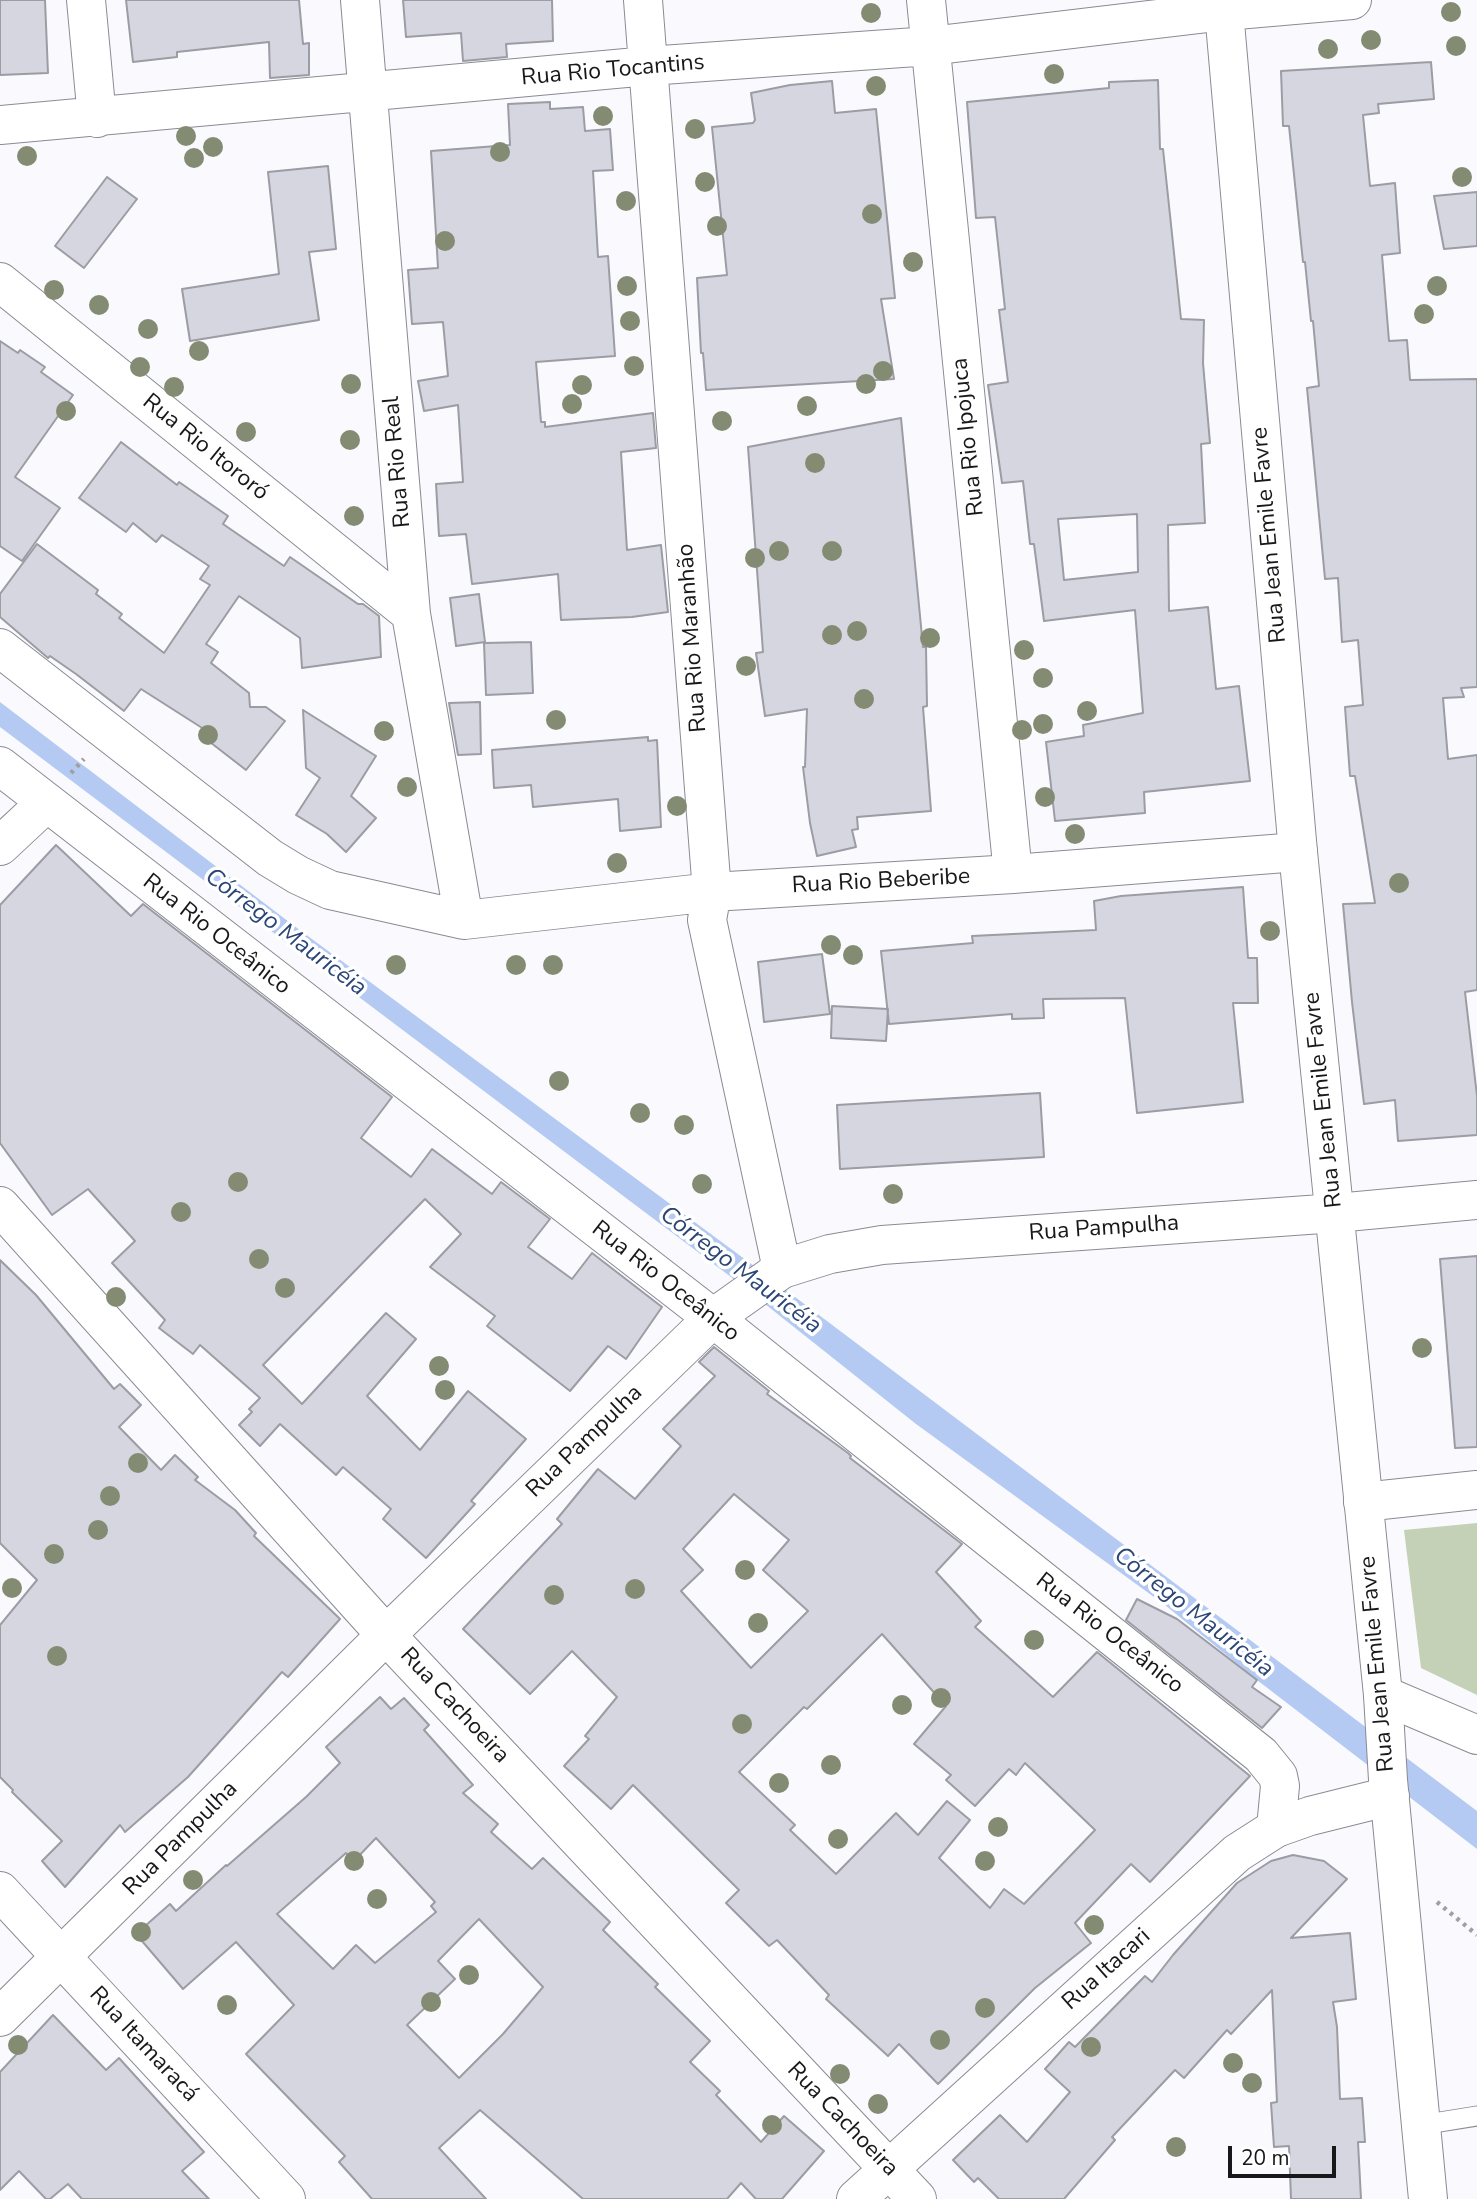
<!DOCTYPE html>
<meta charset="utf-8">
<style>
body{margin:0}
#map{position:relative;width:1477px;height:2199px;overflow:hidden;background:#fafafe;font-family:"Nunito Sans",sans-serif}
canvas{display:block}
.scale{position:absolute;left:1228px;top:2146px;width:108px;height:32px;box-sizing:border-box;border:4px solid #18181b;border-top:0;padding-left:9px;font-size:21px;line-height:24px;white-space:nowrap;color:#18181b;-webkit-text-stroke:5px #fff;paint-order:stroke}
</style>
<div id="map">
<canvas width="1477" height="2199"></canvas>
<div class="scale">20 m</div>
</div>
<script>
const c = document.querySelector('canvas').getContext('2d');
c.lineJoin = 'round';
function fill(path, color) {
  c.fillStyle = color;
  c.fill(path, 'evenodd');
}
function toPath(rows) {
  const path = new Path2D();
  for (const r of rows) {
    path.moveTo(r[0], r[1]);
    for (let i = 2; i < r.length; i += 2) path.lineTo(r[i], r[i + 1]);
  }
  return path;
}
function stroke(path, color, width, dash) {
  c.strokeStyle = color;
  c.lineWidth = width;
  c.lineCap = dash ? 'butt' : 'round';
  c.setLineDash(dash || []);
  c.stroke(path);
}
function write(font, color, halo, rows, align = 'center') {
  c.font = font + ' "Nunito Sans",sans-serif';
  c.lineWidth = 7;
  c.setLineDash([]);
  c.textBaseline = 'middle';
  c.strokeStyle = halo;
  c.fillStyle = color;
  for (const [text, x, y, turn = 0] of rows) {
    c.save();
    c.translate(x, y);
    c.rotate((+turn || 0) * Math.PI / 180);
    c.textAlign = isNaN(turn) ? turn : align;
    if (halo) c.strokeText(text, 0, 0);
    c.fillText(text, 0, 0);
    c.restore();
  }
}
const green = toPath([
 [1477,1523,1477,1695,1421,1668,1404,1530]
]);
const water = toPath([
 [0,702,293,925,750,1263,1477,1811,1477,1849,1257,1680,1165,1605,916,1424,731,1277,0,727]
]);
const building = toPath([
 [0,0,45,0,48,73,0,75,0,0],
 [126,0,299,0,303,44,309,43,309,75,270,78,269,42,177,52,177,57,133,62,126,0],
 [403,0,552,0,553,41,506,44,507,57,463,61,461,33,406,37,403,0],
 [1431,62,1434,99,1378,104,1379,113,1363,115,1370,186,1395,183,1400,253,1382,255,1389,341,1407,340,1410,380,1477,379,1477,687,1461,688,1464,697,1443,698,1448,759,1477,755,1477,990,1465,992,1477,1096,1477,1135,1398,1141,1395,1100,1364,1104,1352,1002,1343,904,1375,903,1355,776,1350,776,1345,707,1363,705,1358,640,1342,642,1338,578,1325,579,1307,388,1319,386,1313,321,1311,321,1305,262,1303,262,1289,126,1283,126,1281,71,1431,62],
 [1158,80,1160,149,1163,149,1181,319,1204,320,1203,363,1210,443,1201,444,1205,523,1168,525,1169,611,1208,607,1216,689,1239,686,1250,781,1144,792,1145,813,1055,821,1046,742,1084,736,1083,725,1143,713,1135,610,1044,621,1034,544,1030,544,1023,481,1002,483,988,385,1008,382,999,310,1005,309,995,217,976,218,967,102,1109,88,1109,82,1158,80],
 [1137,514,1138,572,1064,580,1058,519,1137,514],
 [832,81,835,113,876,109,895,298,881,299,894,379,706,390,703,353,701,353,697,278,727,275,712,127,753,123,755,120,751,93,790,85,832,81],
 [550,102,550,109,583,107,585,131,610,129,613,170,593,171,598,257,608,256,615,356,536,362,541,422,545,422,545,427,653,413,656,448,621,452,627,550,661,545,668,612,632,617,561,620,558,574,472,584,466,534,439,536,436,484,463,482,458,405,424,411,418,381,448,376,443,322,412,324,408,270,438,268,431,151,510,145,508,104,550,102],
 [328,166,336,249,309,252,319,320,190,341,182,289,279,274,268,172,328,166],
 [107,177,137,199,84,268,55,246,107,177],
 [1477,192,1477,246,1444,249,1434,196,1477,192],
 [0,341,18,353,20,350,45,367,41,372,73,395,15,477,60,508,22,561,0,546,0,341],
 [901,418,923,647,926,647,927,706,923,707,931,811,857,817,858,829,852,830,856,847,817,856,810,823,803,767,805,767,807,709,765,716,756,653,763,652,748,447,901,418],
 [121,442,177,485,179,482,228,516,223,524,284,566,290,557,358,604,363,604,379,616,381,657,302,668,300,638,239,596,206,644,218,652,211,663,249,693,250,707,266,707,285,721,246,770,206,739,210,733,141,689,124,711,76,674,50,656,48,658,0,617,0,594,37,544,98,590,96,594,122,614,119,618,164,653,210,585,200,579,209,566,162,535,156,542,133,523,126,532,79,498,121,442],
 [479,594,485,642,456,646,450,598,479,594],
 [531,642,533,693,486,695,484,643,531,642],
 [480,702,481,754,458,755,449,703,480,702],
 [303,710,376,756,351,796,376,818,346,852,327,834,296,815,320,778,306,768,303,710],
 [648,737,648,741,657,740,661,827,620,831,618,799,533,807,531,785,494,788,492,750,648,737],
 [56,845,131,916,143,904,392,1097,361,1138,411,1177,432,1149,492,1194,501,1182,550,1219,528,1247,572,1279,592,1253,662,1307,626,1359,608,1346,570,1391,487,1326,495,1316,430,1267,461,1234,425,1199,263,1365,302,1404,386,1313,416,1339,367,1396,420,1450,468,1391,526,1439,471,1501,475,1504,426,1558,383,1519,391,1509,343,1467,336,1475,280,1424,260,1446,239,1425,252,1412,249,1409,260,1398,200,1345,193,1354,159,1328,165,1320,112,1263,135,1241,88,1189,52,1215,0,1143,0,905,56,845],
 [1243,887,1248,958,1257,958,1258,1003,1233,1003,1243,1102,1137,1113,1125,998,1043,999,1044,1018,1012,1019,1012,1014,889,1024,881,951,973,943,972,936,1096,930,1094,901,1121,896,1243,887],
 [822,954,830,1014,764,1022,758,962,822,954],
 [832,1006,888,1009,886,1041,831,1038,832,1006],
 [1040,1093,1044,1157,840,1169,837,1105,1040,1093],
 [1477,1256,1477,1447,1455,1448,1440,1259,1477,1256],
 [0,1260,36,1295,114,1389,120,1384,141,1405,119,1427,161,1470,175,1455,198,1477,195,1480,235,1510,256,1533,254,1536,340,1619,288,1677,282,1672,188,1777,125,1832,120,1825,65,1887,42,1861,62,1841,12,1792,13,1790,0,1777,0,1625,37,1580,0,1543,0,1260],
 [714,1347,769,1391,767,1394,848,1453,851,1456,850,1458,962,1544,936,1572,981,1621,975,1627,1053,1697,1097,1652,1250,1776,1150,1882,1131,1864,1075,1923,1091,1943,1035,1988,938,2084,899,2044,888,2056,826,1999,829,1995,777,1940,769,1946,726,1903,739,1890,633,1785,611,1809,564,1766,589,1739,585,1736,617,1697,572,1651,530,1694,463,1629,562,1524,557,1519,598,1469,635,1499,681,1446,663,1429,715,1376,699,1362,714,1347],
 [734,1494,789,1540,763,1570,808,1611,751,1668,681,1591,703,1570,683,1549,734,1494],
 [882,1634,946,1706,914,1744,951,1775,946,1780,975,1806,1009,1769,1016,1775,1025,1763,1095,1830,1024,1904,1004,1889,990,1908,939,1858,970,1820,947,1801,918,1835,896,1813,836,1874,790,1830,795,1825,739,1772,804,1707,807,1709,882,1634],
 [1137,1599,1177,1619,1257,1680,1252,1687,1281,1707,1262,1728,1126,1620,1137,1599],
 [380,1697,391,1709,404,1698,429,1725,424,1730,473,1785,463,1793,498,1824,491,1832,532,1869,543,1858,610,1922,603,1930,658,1984,655,1987,710,2041,690,2062,720,2091,716,2095,761,2142,784,2116,824,2151,782,2199,756,2199,741,2183,727,2199,583,2199,480,2110,439,2148,486,2199,372,2199,339,2162,345,2156,246,2054,294,2005,236,1942,183,1989,136,1934,170,1904,176,1911,226,1865,227,1866,306,1797,340,1763,326,1747,380,1697],
 [376,1838,435,1902,431,1906,436,1912,375,1963,356,1945,333,1969,277,1914,346,1853,354,1861,376,1838],
 [479,1919,543,1987,503,2034,459,2078,407,2025,455,1979,438,1961,479,1919],
 [1293,1855,1324,1861,1347,1879,1291,1938,1350,1933,1356,1999,1333,2002,1337,2027,1340,2099,1362,2098,1365,2142,1358,2142,1361,2199,1291,2199,1289,2146,1274,2147,1271,2103,1277,2102,1272,1990,1231,2034,1227,2030,1184,2078,1175,2070,1112,2137,1115,2140,1064,2199,999,2199,978,2178,974,2182,953,2160,1000,2115,1027,2142,1070,2092,1045,2069,1069,2042,1075,2047,1145,1976,1152,1982,1173,1955,1237,1883,1271,1861,1293,1855],
 [53,2015,106,2070,119,2058,204,2152,182,2171,209,2199,82,2199,68,2184,50,2199,46,2199,19,2171,0,2190,0,2072,53,2015]
]);
const path = toPath([
 [71,773,84,759],
 [1437,1902,1477,1935]
]);
const lane = toPath([
 [1421,2125,1477,2116]
]);
const street = toPath([
 [86,0,97,118],
 [360,0,411,614,464,920],
 [643,0,712,892,707,920,782,1269],
 [926,0,1013,874],
 [0,125,648,66,930,46,1225,11],
 [0,282,411,614],
 [0,648,270,858,298,875,330,890,464,920,712,892,1013,874,1298,852],
 [0,766,713,1318,1261,1755,1278,1776,1280,1786,1276,1828],
 [0,846,46,803],
 [0,1206,386,1635,917,2199],
 [1363,1502,1477,1490],
 [1383,1695,1477,1735],
 [0,1891,286,2199]
]);
const secondary = toPath([
 [1223,0,1298,852,1383,1695,1388,1780,1428,2199],
 [1225,11,1352,0],
 [0,2017,386,1635,713,1318,782,1269,830,1254,882,1245,1336,1213,1477,1200],
 [856,2199,1237,1853,1276,1828,1310,1816,1390,1796]
]);
const trees = [
 [1451,12],
 [871,13],
 [1371,40],
 [1456,46],
 [1328,49],
 [1054,74],
 [876,86],
 [603,116],
 [695,129],
 [186,136],
 [213,147],
 [500,152],
 [27,156],
 [194,158],
 [1462,177],
 [705,182],
 [626,201],
 [872,214],
 [717,226],
 [445,241],
 [913,262],
 [627,286],
 [1437,286],
 [54,290],
 [99,305],
 [1424,314],
 [630,321],
 [148,329],
 [199,351],
 [634,366],
 [140,367],
 [883,371],
 [351,384],
 [866,384],
 [582,385],
 [174,387],
 [572,404],
 [807,406],
 [66,411],
 [722,421],
 [246,432],
 [350,440],
 [815,463],
 [354,516],
 [779,551],
 [832,551],
 [755,558],
 [857,631],
 [832,635],
 [930,638],
 [1024,650],
 [746,666],
 [1043,678],
 [864,699],
 [1087,711],
 [556,720],
 [1043,724],
 [1022,730],
 [384,731],
 [208,735],
 [407,787],
 [1045,797],
 [677,806],
 [1075,834],
 [617,863],
 [1399,883],
 [1270,931],
 [831,945],
 [853,955],
 [396,965],
 [516,965],
 [553,965],
 [559,1081],
 [640,1113],
 [684,1125],
 [238,1182],
 [702,1184],
 [893,1194],
 [181,1212],
 [259,1259],
 [285,1288],
 [116,1297],
 [1422,1348],
 [439,1366],
 [445,1390],
 [138,1463],
 [110,1496],
 [98,1530],
 [54,1554],
 [745,1570],
 [12,1588],
 [635,1589],
 [554,1595],
 [758,1623],
 [1034,1640],
 [57,1656],
 [941,1698],
 [902,1705],
 [742,1724],
 [831,1765],
 [779,1783],
 [998,1827],
 [838,1839],
 [354,1861],
 [985,1861],
 [193,1880],
 [377,1899],
 [1094,1925],
 [141,1932],
 [469,1975],
 [431,2002],
 [227,2005],
 [985,2008],
 [940,2040],
 [18,2045],
 [1091,2047],
 [1233,2063],
 [840,2074],
 [1252,2083],
 [878,2104],
 [772,2125],
 [1176,2147]
];
const streetNames = [
 ["Rua Rio Tocantins",613,71,-5],
 ["Rua Rio Ipojuca",969,437,-96],
 ["Rua Rio Itororó",205,448,39],
 ["Rua Rio Real",398,462,-95],
 ["Rua Jean Emile Favre",1270,535,-95],
 ["Rua Rio Maranhão",693,638,-94],
 ["Rua Rio Beberibe",881,882,-3],
 ["Rua Rio Oceânico",216,935,38],
 ["Rua Jean Emile Favre",1324,1100,-96],
 ["Rua Pampulha",1104,1229,-4],
 ["Rua Rio Oceânico",665,1282,38],
 ["Rua Pampulha",585,1442,-44],
 ["Rua Rio Oceânico",1109,1634,38],
 ["Rua Jean Emile Favre",1378,1664,-95],
 ["Rua Cachoeira",454,1706,47],
 ["Rua Pampulha",181,1839,-45],
 ["Rua Itacari",1107,1970,-42],
 ["Rua Itamaracá",143,2045,47],
 ["Rua Cachoeira",842,2120,46]
];
const waterNames = [
 ["Córrego Mauricéia",285,933,37],
 ["Córrego Mauricéia",740,1271,37],
 ["Córrego Mauricéia",1193,1613,38]
];
fill(green, '#c5d1b6');
fill(water, '#b4caf2');
fill(building, '#d5d6df');
stroke(building, '#9b9ca4', 2);
stroke(lane, '#8a8a93', 21);
stroke(street, '#8a8a93', 40);
stroke(secondary, '#8a8a93', 40);
stroke(path, '#a0a0a3', 4.5, [3.5, 5]);
stroke(lane, '#fff', 19);
stroke(street, '#fff', 38);
stroke(secondary, '#fff', 38);
c.fillStyle = '#838c73';
for (const [x, y] of trees) {
  c.beginPath();
  c.arc(x, y, 10, 0, 2 * Math.PI);
  c.fill();
}
write('23px', '#18181b', '#fff', streetNames);
write('italic 24px', '#2a4576', '#fff', waterNames);
</script>
